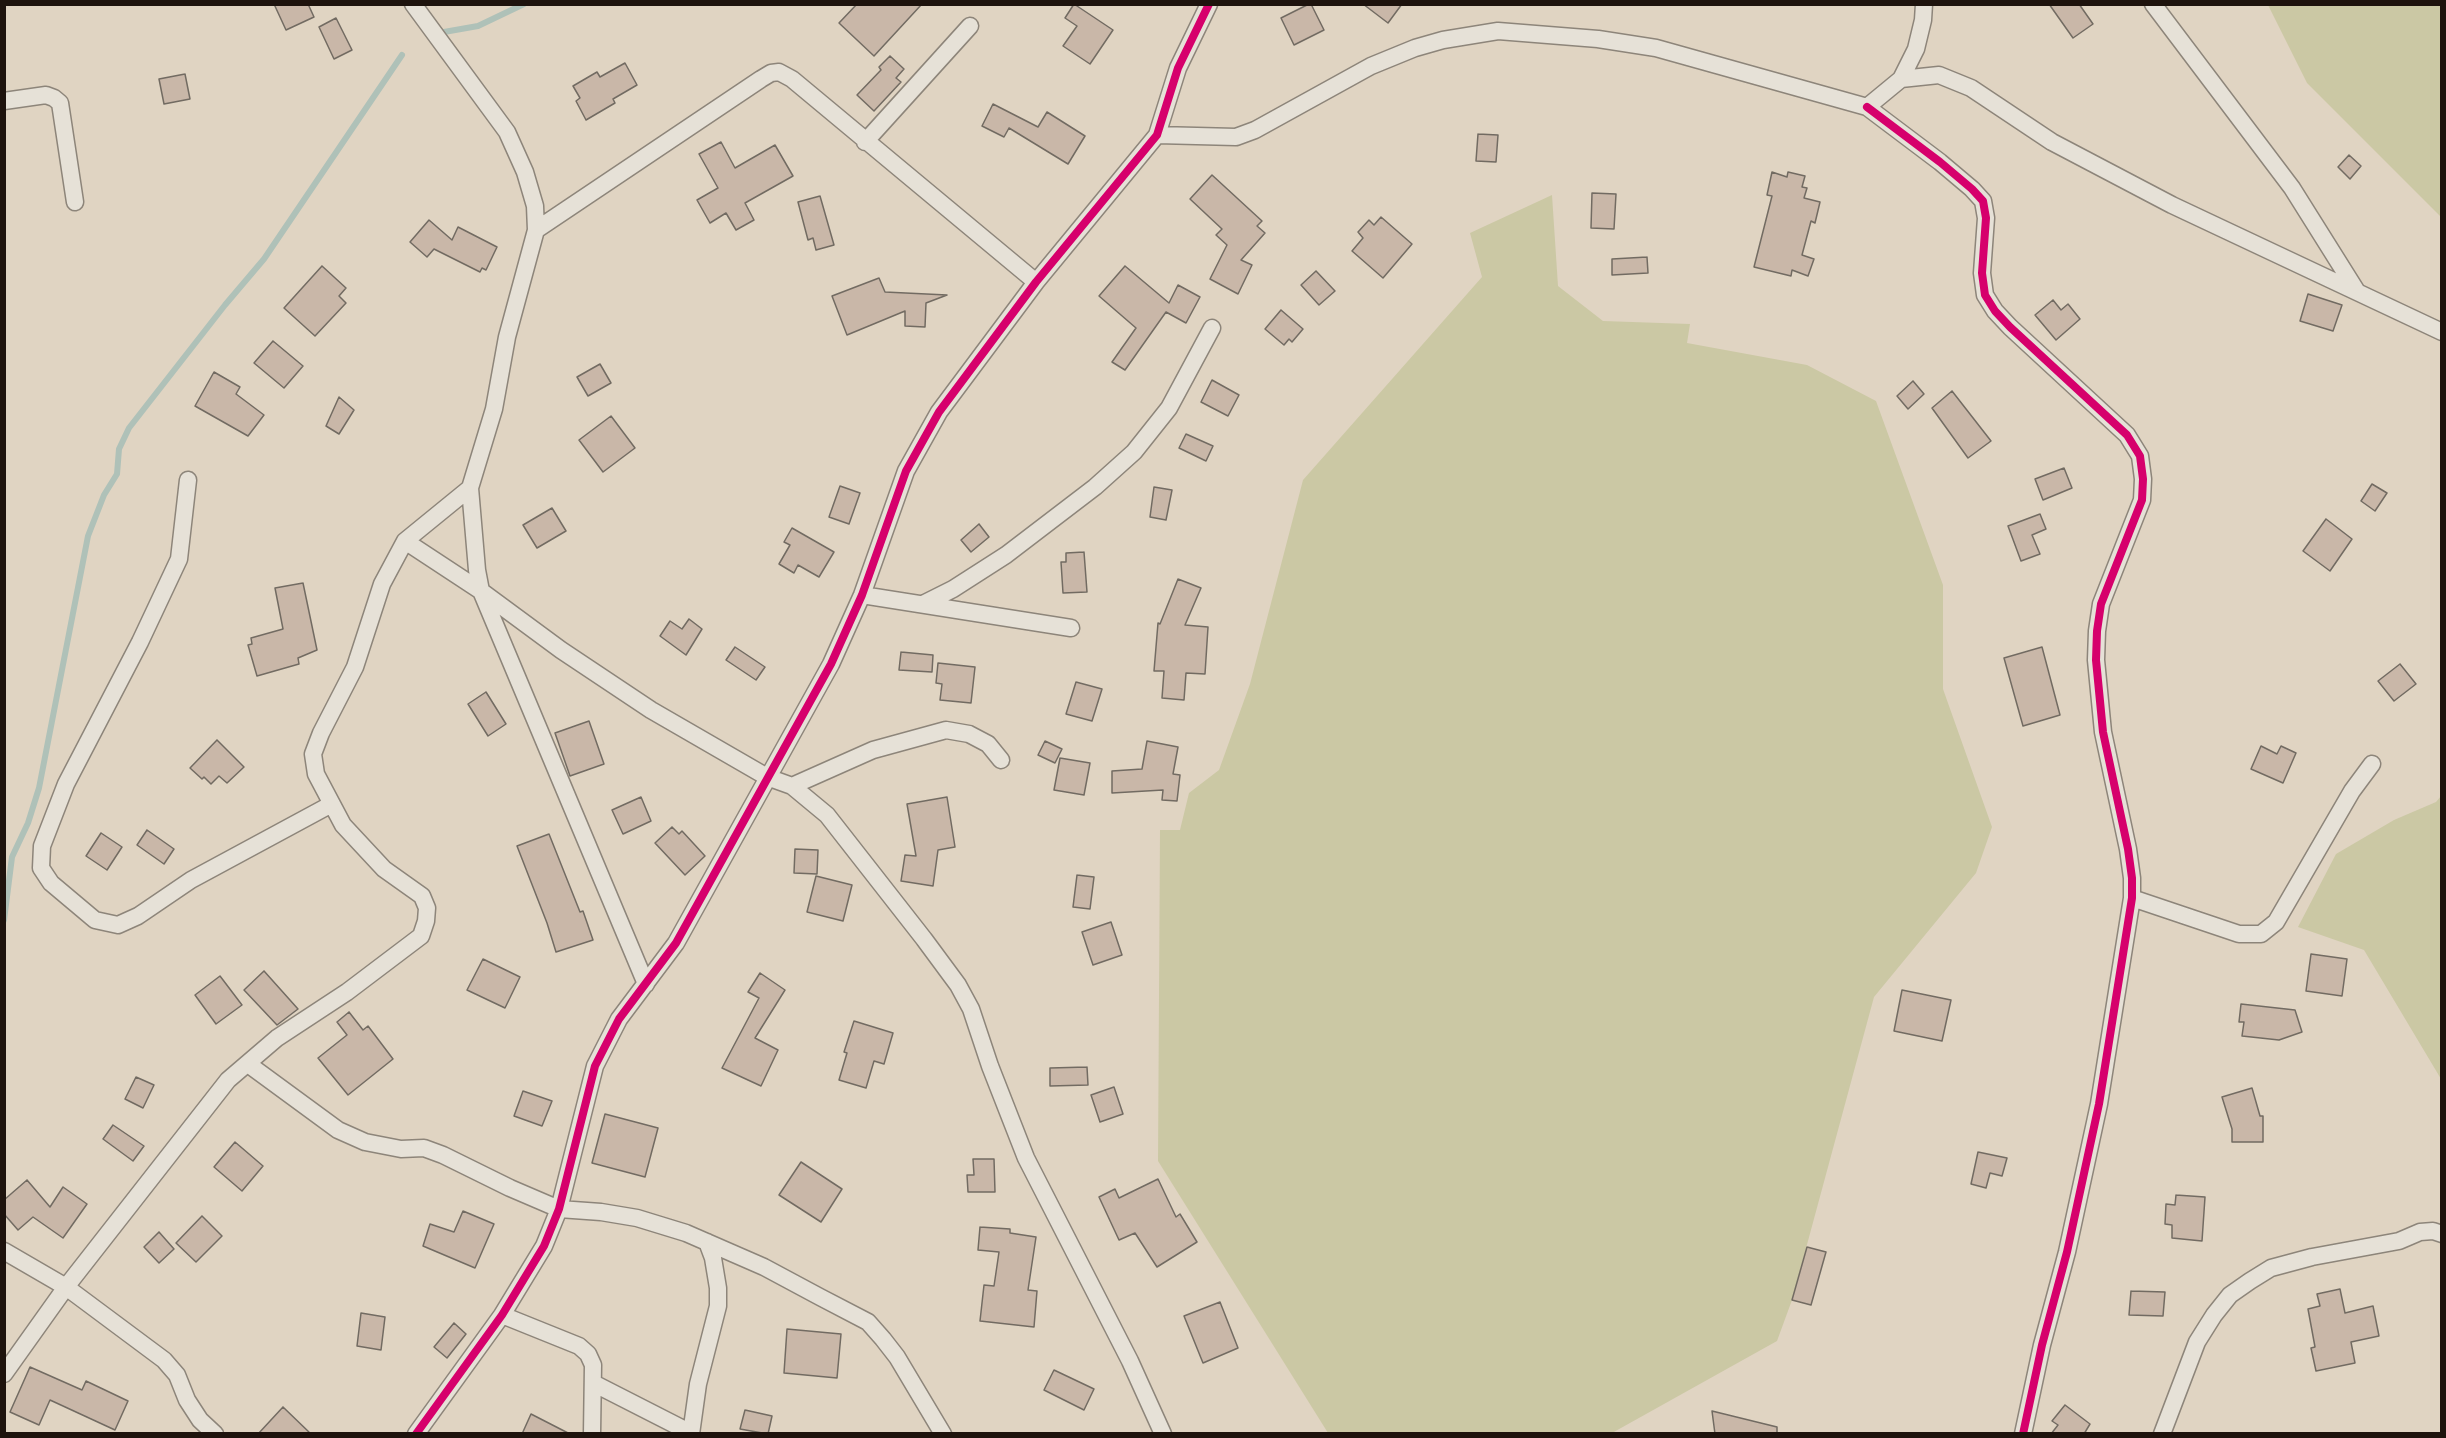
<!DOCTYPE html>
<style>
body{margin:0}
#map{position:relative;width:2446px;height:1438px;overflow:hidden;background:#e0d4c2;font-family:"Libre Caslon Text",serif}
canvas{display:block}
.frame{position:absolute;inset:0;border:6px solid #1e130d;pointer-events:none}
</style>
<div id="map">
<canvas width="2446" height="1438"></canvas>
<div class="frame"></div>
</div>
<script>
const c = document.querySelector('canvas').getContext('2d');
c.lineJoin = 'round';
function fill(path, color) {
  c.fillStyle = color;
  c.fill(path, 'evenodd');
}
function toPath(rows) {
  const path = new Path2D();
  for (const r of rows) {
    path.moveTo(r[0], r[1]);
    for (let i = 2; i < r.length; i += 2) path.lineTo(r[i], r[i + 1]);
  }
  return path;
}
function stroke(path, color, width, dash) {
  c.strokeStyle = color;
  c.lineWidth = width;
  c.lineCap = dash ? 'butt' : 'round';
  c.setLineDash(dash || []);
  c.stroke(path);
}
const green = toPath([
 [2268,5,2441,5,2441,217,2307,83],
 [1552,195,1558,286,1603,321,1690,324,1687,343,1807,365,1876,401,1943,585,1943,689,1992,827,1976,873,1874,997,1792,1300,1777,1341,1612,1433,1328,1433,1158,1161,1160,830,1180,830,1189,793,1219,770,1250,684,1303,480,1482,277,1470,233],
 [2441,796,2441,1079,2364,950,2298,927,2336,854,2394,820,2436,802]
]);
const stream = toPath([
 [444,32,478,26,524,4],
 [4,920,12,857,28,823,39,788,88,536,104,495,117,474,119,449,129,428,225,305,264,259,402,55]
]);
const building = toPath([
 [274,4,308,4,314,17,286,30,274,4],
 [857,4,922,4,874,56,839,23,857,4],
 [1074,4,1113,30,1090,64,1063,46,1077,26,1065,18,1074,4],
 [1309,4,1311,4,1324,30,1294,45,1281,18,1309,4],
 [1363,4,1402,4,1388,23,1363,4],
 [2049,4,2079,4,2093,24,2073,38,2049,4],
 [336,18,352,50,334,59,319,27,336,18],
 [890,56,904,69,896,78,901,82,874,111,857,95,881,70,879,67,890,56],
 [625,63,637,85,613,99,615,103,586,120,576,101,580,98,573,86,597,72,600,77,625,63],
 [185,74,190,99,164,104,159,79,185,74],
 [993,104,1038,127,1047,112,1085,136,1068,164,1009,128,1004,137,982,126,993,104],
 [1478,134,1498,135,1496,162,1476,161,1478,134],
 [721,142,735,168,775,145,793,176,745,203,754,220,736,230,726,213,710,223,697,200,718,188,699,154,721,142],
 [2349,155,2361,166,2350,179,2338,167,2349,155],
 [1772,172,1787,177,1788,172,1805,176,1802,187,1807,188,1804,198,1820,202,1815,223,1811,221,1802,255,1814,259,1808,276,1792,270,1791,276,1754,267,1772,196,1767,195,1772,172],
 [1212,175,1262,221,1257,226,1265,233,1241,260,1252,265,1238,294,1210,279,1227,245,1216,235,1222,229,1190,199,1212,175],
 [1592,193,1616,194,1614,229,1591,228,1592,193],
 [820,196,834,245,816,250,813,238,808,240,798,202,820,196],
 [1381,217,1412,244,1383,278,1352,251,1363,238,1358,232,1369,220,1374,225,1381,217],
 [429,220,452,240,458,227,497,247,486,270,482,268,480,272,434,249,427,257,410,242,429,220],
 [1647,257,1648,273,1612,275,1612,259,1647,257],
 [322,266,346,288,339,296,346,303,315,336,284,308,322,266],
 [1125,266,1169,303,1178,285,1200,297,1186,323,1166,312,1125,370,1112,362,1136,328,1099,296,1125,266],
 [1316,271,1335,291,1319,305,1301,285,1316,271],
 [879,278,885,292,947,295,926,303,925,327,905,326,905,311,847,335,832,296,879,278],
 [2308,294,2342,305,2333,331,2300,321,2308,294],
 [2053,300,2061,310,2068,304,2080,319,2056,340,2035,315,2053,300],
 [1281,310,1303,329,1292,342,1289,339,1284,345,1265,329,1281,310],
 [273,341,303,366,284,388,254,363,273,341],
 [600,364,611,383,588,396,577,377,600,364],
 [214,372,240,387,236,394,264,415,248,436,195,406,214,372],
 [1212,380,1239,395,1228,416,1201,402,1212,380],
 [1913,381,1924,394,1908,409,1897,396,1913,381],
 [1952,391,1991,441,1968,458,1932,408,1952,391],
 [339,397,354,410,339,434,326,426,339,397],
 [611,416,635,448,603,472,579,440,611,416],
 [1186,434,1213,446,1206,461,1179,448,1186,434],
 [2064,468,2072,488,2043,500,2035,479,2064,468],
 [2372,484,2387,493,2375,511,2361,501,2372,484],
 [840,486,860,493,849,524,829,517,840,486],
 [1154,487,1172,490,1166,520,1150,517,1154,487],
 [552,508,566,531,537,548,523,525,552,508],
 [2040,514,2046,529,2032,535,2040,554,2021,561,2008,526,2040,514],
 [2326,519,2352,539,2330,571,2303,551,2326,519],
 [979,524,989,537,971,552,961,540,979,524],
 [792,528,834,552,819,577,798,565,794,573,779,564,790,545,784,542,792,528],
 [1084,552,1087,592,1063,593,1061,562,1066,562,1066,553,1084,552],
 [1178,579,1201,588,1185,625,1208,627,1205,674,1186,673,1184,700,1162,698,1164,671,1154,671,1158,623,1160,624,1178,579],
 [303,583,317,650,298,658,299,664,257,676,248,645,252,644,251,638,283,629,275,588,303,583],
 [689,619,702,629,686,655,660,636,670,621,682,629,689,619],
 [735,647,765,667,756,680,726,660,735,647],
 [2042,647,2060,715,2023,726,2004,658,2042,647],
 [901,652,933,655,932,672,899,670,901,652],
 [938,663,975,667,971,703,940,700,942,684,936,683,938,663],
 [2400,664,2416,684,2394,701,2378,681,2400,664],
 [1076,682,1102,689,1092,721,1066,714,1076,682],
 [486,692,506,724,488,736,468,704,486,692],
 [589,721,604,764,570,776,555,733,589,721],
 [217,740,244,767,227,783,219,776,211,784,204,777,202,779,190,768,217,740],
 [1045,741,1062,749,1055,763,1038,755,1045,741],
 [1147,741,1178,747,1173,774,1180,775,1177,801,1162,800,1163,790,1112,793,1112,771,1142,769,1147,741],
 [2261,746,2277,754,2281,746,2296,753,2283,783,2251,769,2261,746],
 [1060,758,1090,763,1084,795,1054,790,1060,758],
 [641,797,651,821,623,834,612,810,641,797],
 [947,797,955,847,938,850,933,886,901,881,905,855,916,856,907,804,947,797],
 [672,827,679,834,682,831,705,856,685,875,655,843,672,827],
 [147,830,174,849,164,864,137,845,147,830],
 [101,833,122,847,107,870,86,856,101,833],
 [549,834,580,912,583,911,593,940,556,952,547,923,517,846,549,834],
 [795,849,818,850,817,874,794,873,795,849],
 [1077,875,1094,877,1090,909,1073,907,1077,875],
 [816,876,852,885,843,921,807,912,816,876],
 [1111,922,1122,955,1093,965,1082,932,1111,922],
 [2311,954,2347,959,2342,996,2306,991,2311,954],
 [483,959,520,977,505,1008,467,990,483,959],
 [264,971,298,1009,277,1025,244,990,264,971],
 [760,973,785,990,755,1038,778,1050,761,1086,722,1068,759,998,748,992,760,973],
 [220,976,242,1005,216,1024,195,995,220,976],
 [1902,990,1951,1000,1942,1041,1894,1031,1902,990],
 [2241,1004,2295,1010,2302,1032,2279,1040,2242,1036,2244,1022,2239,1022,2241,1004],
 [349,1012,363,1030,368,1026,393,1059,348,1095,318,1058,347,1035,337,1022,349,1012],
 [854,1021,893,1033,884,1064,874,1061,866,1088,839,1080,847,1053,844,1052,854,1021],
 [1087,1067,1088,1085,1050,1086,1050,1068,1087,1067],
 [136,1077,154,1085,143,1108,125,1099,136,1077],
 [1114,1087,1123,1114,1100,1122,1091,1095,1114,1087],
 [2252,1088,2260,1116,2263,1116,2263,1142,2232,1142,2232,1129,2222,1097,2252,1088],
 [523,1091,552,1101,542,1126,514,1116,523,1091],
 [605,1114,658,1128,645,1177,592,1163,605,1114],
 [113,1125,144,1146,133,1161,103,1139,113,1125],
 [235,1142,263,1166,242,1191,214,1167,235,1142],
 [1978,1152,2007,1158,2002,1176,1990,1173,1986,1188,1971,1184,1978,1152],
 [973,1159,994,1159,995,1192,968,1192,967,1175,974,1175,973,1159],
 [801,1162,842,1189,821,1222,779,1195,801,1162],
 [1158,1179,1176,1217,1180,1214,1197,1242,1157,1267,1135,1233,1119,1240,1099,1197,1115,1189,1119,1198,1158,1179],
 [27,1180,50,1207,63,1187,87,1204,63,1238,33,1217,18,1230,4,1214,4,1200,27,1180],
 [2176,1195,2205,1197,2202,1241,2172,1238,2172,1225,2165,1224,2166,1204,2175,1205,2176,1195],
 [463,1211,494,1224,475,1268,423,1246,430,1224,454,1232,463,1211],
 [202,1216,222,1236,196,1262,176,1243,202,1216],
 [980,1227,1010,1229,1010,1233,1036,1237,1028,1290,1037,1291,1034,1327,980,1321,984,1285,994,1286,999,1252,978,1250,980,1227],
 [159,1232,174,1249,159,1263,144,1247,159,1232],
 [1807,1247,1826,1252,1811,1305,1792,1300,1807,1247],
 [2340,1289,2345,1313,2373,1306,2379,1336,2351,1342,2355,1363,2316,1371,2311,1348,2315,1347,2308,1309,2320,1306,2317,1294,2340,1289],
 [2131,1291,2165,1292,2163,1316,2129,1315,2131,1291],
 [1220,1302,1238,1348,1203,1363,1184,1316,1220,1302],
 [361,1313,385,1317,381,1350,357,1346,361,1313],
 [454,1323,466,1334,447,1358,434,1347,454,1323],
 [787,1329,841,1334,837,1378,784,1373,787,1329],
 [30,1367,82,1390,86,1381,128,1401,115,1430,50,1400,39,1425,10,1412,30,1367],
 [1054,1370,1094,1389,1084,1410,1044,1390,1054,1370],
 [2065,1405,2090,1424,2084,1434,2051,1434,2058,1425,2052,1421,2065,1405],
 [283,1407,311,1434,258,1434,283,1407],
 [745,1410,772,1416,768,1434,740,1429,745,1410],
 [1712,1411,1777,1427,1777,1434,1715,1434,1712,1411],
 [531,1414,570,1434,522,1434,531,1414]
]);
const street = toPath([
 [413,4,507,132,525,172,535,206,536,230,507,337,494,409,470,488,477,570,481,591,646,984],
 [2153,4,2292,188,2356,290],
 [1901,79,1939,75,1971,88,2052,142,2172,205,2442,332],
 [4,101,46,95,54,98,60,103,75,202],
 [1867,107,1940,162,1972,189,1983,201,1986,218,1982,273,1985,295,1995,311,2010,327,2127,435,2140,456,2143,479,2142,500,2101,604,2097,631,2096,660,2103,732,2128,849,2132,878,2132,898,2099,1104,2067,1252,2042,1345,2023,1434],
 [1157,135,1236,137,1255,130,1371,66,1415,48,1443,40,1498,31,1598,39,1656,48,1867,107,1901,79,1916,49,1923,20,1924,4],
 [865,142,970,26],
 [536,230,761,79,771,73,779,72,792,79,1036,282],
 [188,480,179,559,140,642,66,784,42,846,41,868,51,883,95,920,118,925,138,916,191,880,330,805],
 [405,541,481,591,561,650,651,710,767,777,792,786,827,815,924,939,958,985,971,1009,990,1066,1026,1158,1130,1361,1163,1434],
 [862,595,1071,628],
 [923,604,953,589,1006,555,1095,487,1134,452,1169,408,1212,328],
 [792,786,873,750,946,730,969,734,988,744,1001,760],
 [2132,898,2239,934,2261,934,2276,922,2352,791,2372,764],
 [248,1064,338,1130,365,1142,401,1149,424,1148,443,1155,510,1188,559,1209,601,1212,637,1218,686,1233,764,1267,820,1297,868,1322,883,1339,897,1357,943,1434],
 [4,1251,66,1287,164,1360,177,1375,187,1400,200,1420,215,1434],
 [502,1315,579,1346,588,1354,593,1365,592,1434],
 [4,1374,66,1287,228,1080,277,1038,347,992,421,936,426,921,427,908,422,896,384,869,343,825,316,774,313,754,321,733,355,667,382,584,405,541,470,488],
 [593,1383,691,1433],
 [416,1434,502,1315,544,1246,559,1209,595,1066,619,1019,676,943,831,664,862,595,906,471,939,412,1036,282,1157,135,1178,68,1209,4],
 [691,1434,698,1384,718,1306,718,1288,713,1258,707,1242],
 [2162,1434,2197,1342,2214,1315,2230,1295,2250,1281,2271,1268,2312,1257,2399,1241,2420,1232,2433,1231,2442,1234]
]);
const cycleway = toPath([
 [1867,107,1940,162,1972,189,1983,201,1986,218,1982,273,1985,295,1995,311,2010,327,2127,435,2140,456,2143,479,2142,500,2101,604,2097,631,2096,660,2103,732,2128,849,2132,878,2132,898,2099,1104,2067,1252,2042,1345,2023,1434],
 [416,1434,502,1315,544,1246,559,1209,595,1066,619,1019,676,943,831,664,862,595,906,471,939,412,1036,282,1157,135,1178,68,1209,4]
]);
fill(green, '#cbc8a4');
stroke(stream, '#afc1b8', 6);
fill(building, '#c9b7a8');
stroke(building, '#726b62', 1.5);
stroke(street, '#8d857a', 19);
stroke(street, '#e6e1d7', 16);
stroke(cycleway, '#d6006c', 8);
</script>
